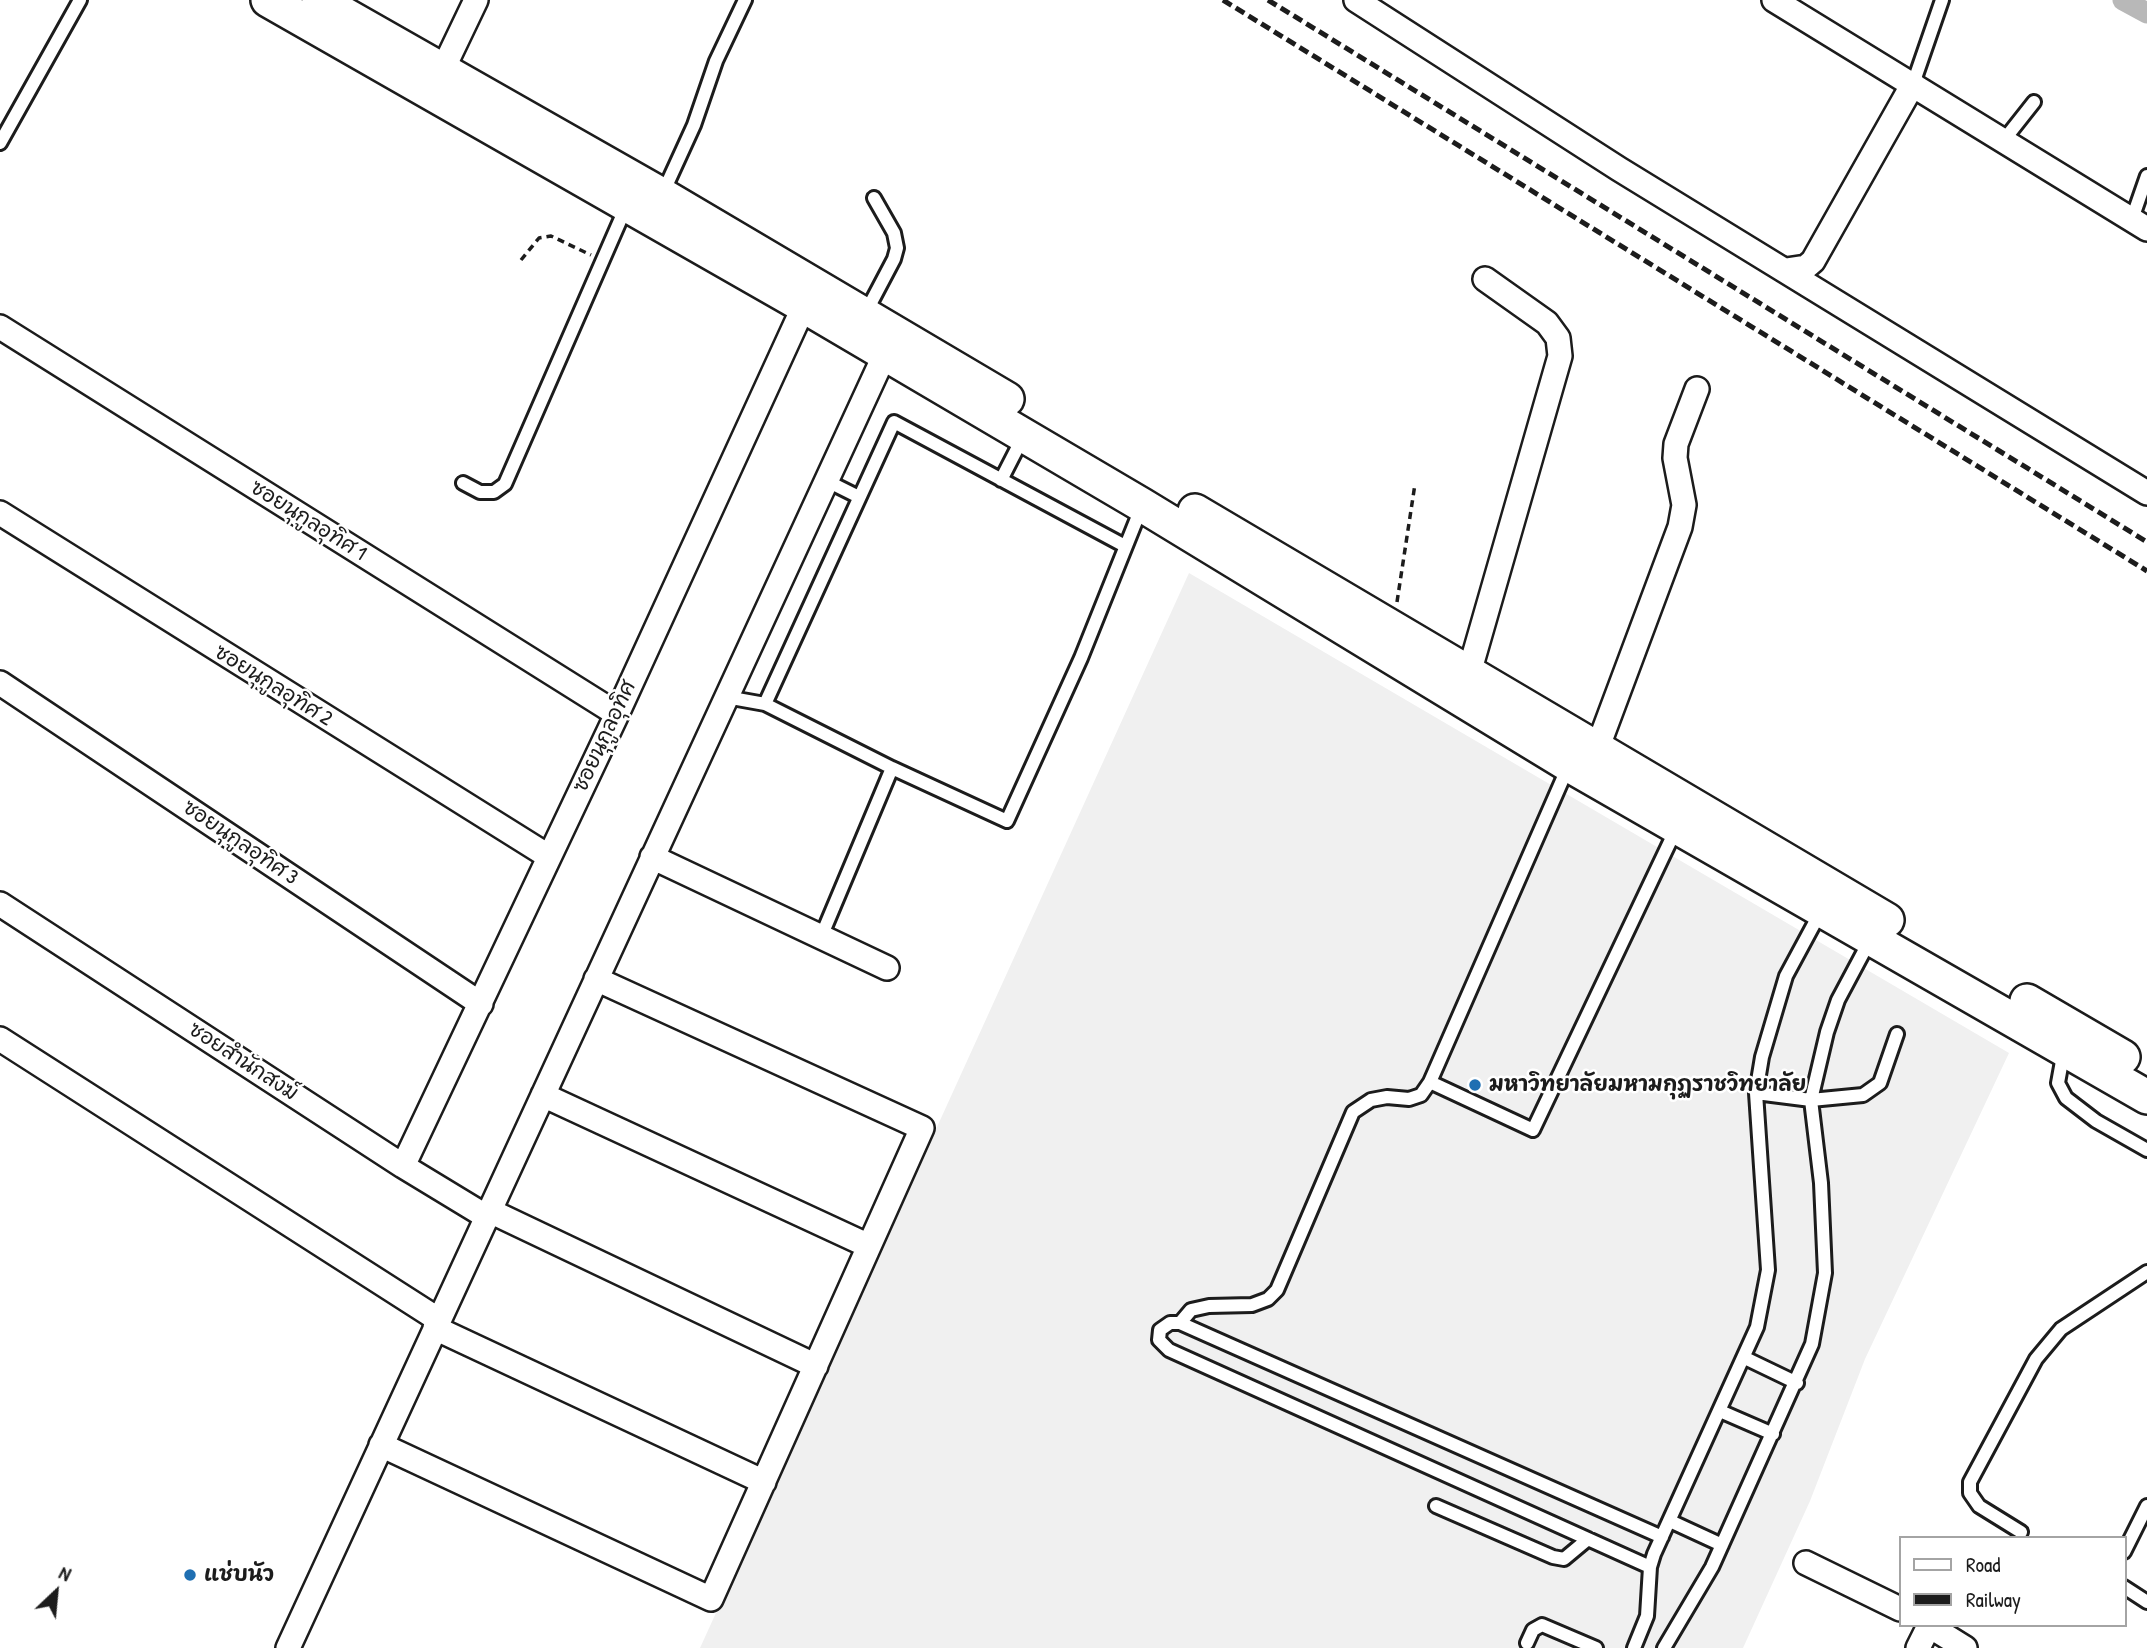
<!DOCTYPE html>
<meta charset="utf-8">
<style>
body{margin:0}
#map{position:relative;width:2147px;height:1648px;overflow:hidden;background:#fff;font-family:"Patrick Hand",sans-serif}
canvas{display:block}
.legend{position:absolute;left:1899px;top:1536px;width:228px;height:91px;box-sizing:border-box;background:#fff;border:2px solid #a4a4a4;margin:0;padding:9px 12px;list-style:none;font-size:21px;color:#1c1c1c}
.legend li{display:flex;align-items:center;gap:14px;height:35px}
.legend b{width:35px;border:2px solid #a4a4a4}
.north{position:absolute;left:21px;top:1557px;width:70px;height:70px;-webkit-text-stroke:5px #fff;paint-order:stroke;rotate:26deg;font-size:19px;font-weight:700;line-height:28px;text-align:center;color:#1c1c1c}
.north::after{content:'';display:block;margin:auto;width:24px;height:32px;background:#1c1c1c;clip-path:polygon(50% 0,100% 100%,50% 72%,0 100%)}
</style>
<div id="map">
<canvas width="2147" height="1648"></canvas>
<ul class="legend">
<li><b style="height:9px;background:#fff"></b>Road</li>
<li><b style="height:9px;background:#1c1c1c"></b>Railway</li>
</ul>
<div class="north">N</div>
</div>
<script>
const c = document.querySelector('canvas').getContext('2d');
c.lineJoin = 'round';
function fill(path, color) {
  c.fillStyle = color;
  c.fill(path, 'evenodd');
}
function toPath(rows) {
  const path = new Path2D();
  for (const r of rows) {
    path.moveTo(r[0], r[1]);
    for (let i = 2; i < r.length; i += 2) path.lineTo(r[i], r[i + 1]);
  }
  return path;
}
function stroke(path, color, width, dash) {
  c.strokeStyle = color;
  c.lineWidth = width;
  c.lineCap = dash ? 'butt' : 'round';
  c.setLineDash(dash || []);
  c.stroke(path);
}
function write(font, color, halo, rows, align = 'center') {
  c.font = font + ' "Patrick Hand","Playpen Sans Thai",sans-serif';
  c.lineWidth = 5;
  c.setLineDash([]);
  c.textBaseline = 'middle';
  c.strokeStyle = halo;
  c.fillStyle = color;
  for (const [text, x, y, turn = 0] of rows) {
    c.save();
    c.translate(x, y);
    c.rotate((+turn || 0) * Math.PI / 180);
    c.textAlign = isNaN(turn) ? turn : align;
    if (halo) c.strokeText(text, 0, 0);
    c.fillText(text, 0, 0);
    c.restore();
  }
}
const built = toPath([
 [1189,573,2009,1053,1865,1359,1810,1501,1743,1648,700,1648]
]);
const canal = toPath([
 [2123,0,2147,13]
]);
const path = toPath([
 [521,260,539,238,551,236,591,255],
 [1397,602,1415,484]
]);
const lane = toPath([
 [1913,84,1942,0],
 [2004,140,2034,102],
 [0,143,80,0],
 [662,195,694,125,716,61,745,0],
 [2132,219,2147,176],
 [865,314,894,259,897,248,894,233,874,198],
 [825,480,859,497],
 [1001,480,1023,437],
 [463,483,480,492,494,492,505,484,626,207],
 [726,697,765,704,892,768,1007,821,1081,658,1142,506],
 [765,704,894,422,1125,546],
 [1568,767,1430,1082,1533,1130,1677,827],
 [821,937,892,768],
 [2064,1050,2058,1083,2066,1098,2096,1121,2147,1150],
 [1756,1093,1811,1100,1863,1095,1880,1083,1897,1034],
 [1180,1323,1191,1310,1209,1306,1252,1305,1268,1299,1277,1290,1353,1112,1371,1100,1387,1097,1409,1099,1421,1095,1430,1082],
 [1745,1358,1797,1383],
 [1720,1411,1773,1434],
 [1436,1506,1553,1557,1564,1559,1588,1539],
 [1670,1521,1722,1545],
 [2021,1532,1979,1506,1970,1493,1970,1482,2036,1359,2061,1329,2147,1272],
 [2124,1552,2147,1506],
 [1650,1567,1169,1350,1159,1340,1160,1330,1170,1323,1180,1323,1662,1537],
 [2124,1587,2147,1602],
 [1527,1643,1533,1630,1542,1625,1596,1648],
 [1634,1648,1647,1616,1650,1567,1654,1554,1757,1327,1768,1270,1756,1093,1762,1057,1786,976,1821,911],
 [1664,1648,1712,1567,1812,1344,1825,1273,1821,1183,1811,1100,1827,1032,1838,1000,1870,940]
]);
const street = toPath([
 [1356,0,1619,169,2147,493],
 [1774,0,2147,229],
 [443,69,476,0],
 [1786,270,1806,267,1813,261,1913,84],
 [0,327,617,714],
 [0,513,548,856],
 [1469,673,1560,356,1558,338,1547,323,1485,279],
 [0,683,481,1004],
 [1597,749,1680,527,1684,505,1675,458,1676,444,1697,389],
 [652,857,887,968],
 [0,904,403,1166,487,1217],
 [0,1039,439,1320],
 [543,1095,869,1246],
 [403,1166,617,714,804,306],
 [490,1211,816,1366],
 [435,1328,764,1482],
 [381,1445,711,1599,922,1128,596,979],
 [1806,1563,1900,1609],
 [1928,1625,1965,1648],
 [288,1648,885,354],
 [1918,1648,1929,1626]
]);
const secondary = toPath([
 [268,0,804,306,1142,505,1569,765,2147,1097],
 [319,0,662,195,1007,399],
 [1195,511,1887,920],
 [2027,1001,2123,1057]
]);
const rail = toPath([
 [1223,0,2147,571],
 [1268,0,2147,542]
]);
const markers = [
 [1475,1085,7,"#1f6fb2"],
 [190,1575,7,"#1f6fb2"]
];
const streetNames = [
 ["ซอยนุกูลอุทิศ 1",308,521,32],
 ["ซอยนุกูลอุทิศ 2",273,686,32],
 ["ซอยนุกูลอุทิศ",605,737,-65],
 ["ซอยนุกูลอุทิศ 3",240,843,34],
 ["ซอยสำนักสงฆ์",243,1062,33]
];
const poiNames = [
 ["มหาวิทยาลัยมหามกุฏราชวิทยาลัย",1489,1085],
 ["แช่บนัว",204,1575]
];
fill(built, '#f0f0f0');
stroke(canal, '#b8b8b8', 21);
stroke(lane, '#1c1c1c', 18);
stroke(street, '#1c1c1c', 28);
stroke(secondary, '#1c1c1c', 38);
stroke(path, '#1c1c1c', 3.5, [7, 5]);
stroke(lane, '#fff', 12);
stroke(street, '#fff', 23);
stroke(secondary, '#fff', 33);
stroke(rail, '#1c1c1c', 5, [10, 5]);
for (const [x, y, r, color] of markers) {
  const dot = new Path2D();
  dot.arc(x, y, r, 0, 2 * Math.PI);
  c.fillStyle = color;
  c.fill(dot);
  stroke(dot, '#fff', 2.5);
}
write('21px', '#1c1c1c', '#fff', streetNames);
write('bold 21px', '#1c1c1c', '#fff', poiNames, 'left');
</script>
